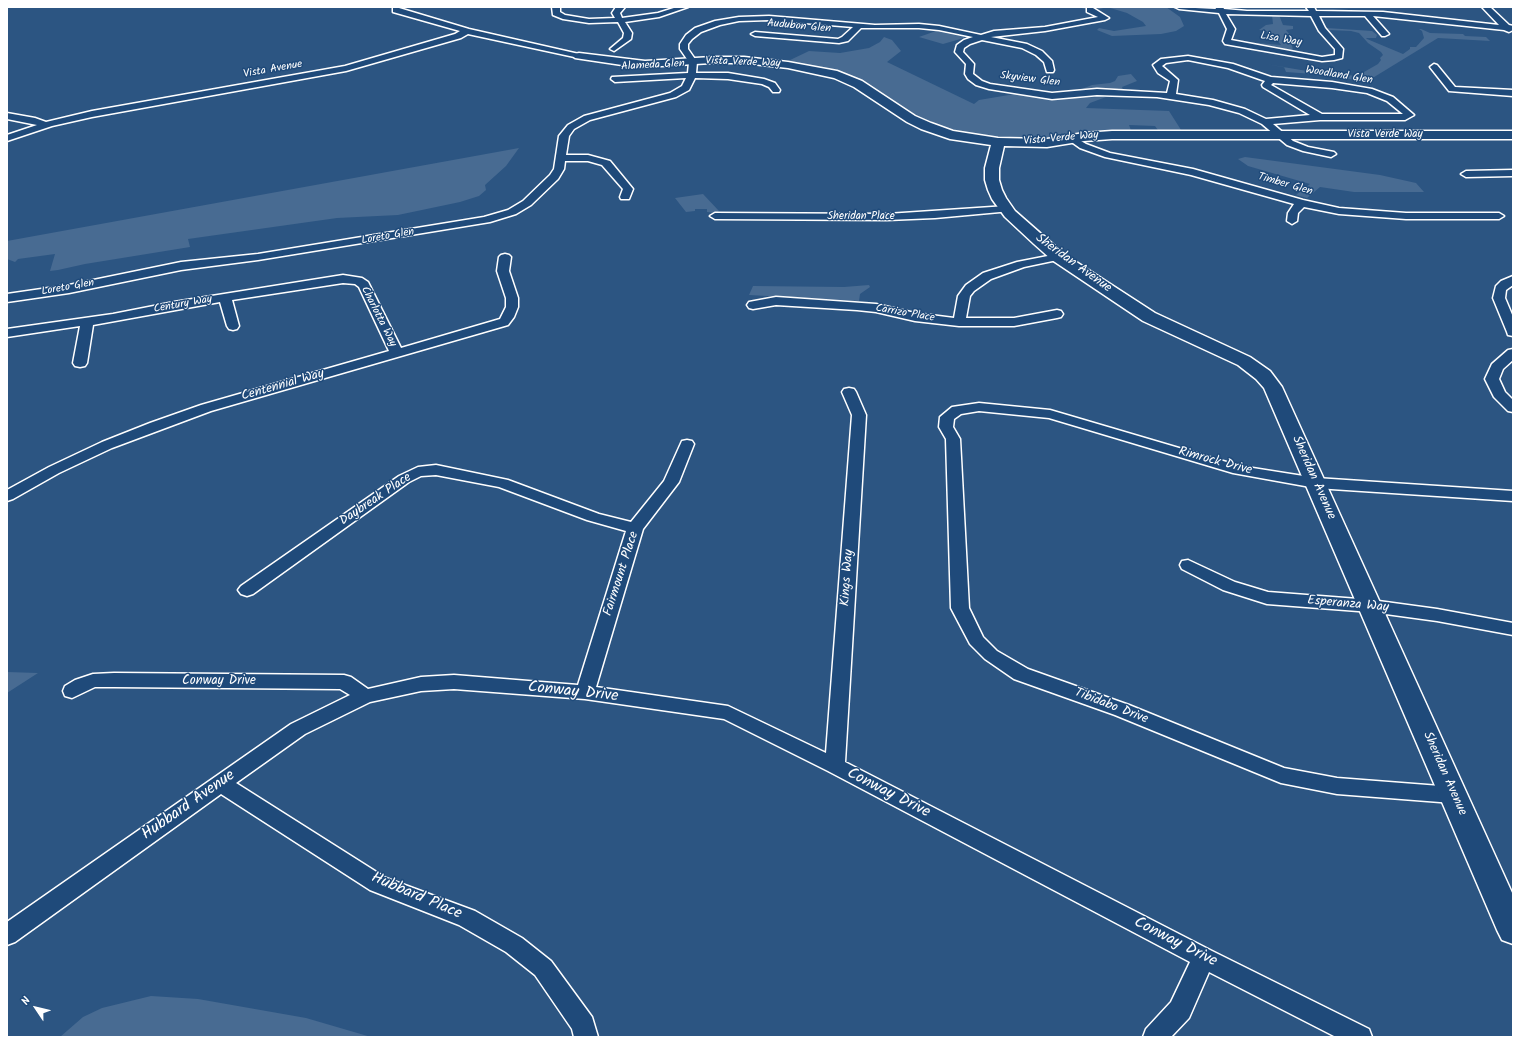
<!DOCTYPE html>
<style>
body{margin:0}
#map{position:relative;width:1520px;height:1044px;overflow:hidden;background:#2c5582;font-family:Kalam,sans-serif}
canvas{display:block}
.frame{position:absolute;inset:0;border:8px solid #fff;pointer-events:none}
.north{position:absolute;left:16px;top:988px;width:40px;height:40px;-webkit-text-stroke:3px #1f4a7a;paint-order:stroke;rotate:305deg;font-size:11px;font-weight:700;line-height:16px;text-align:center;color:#fff}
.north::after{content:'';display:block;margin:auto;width:14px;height:18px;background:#fff;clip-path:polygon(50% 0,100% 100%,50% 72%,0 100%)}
</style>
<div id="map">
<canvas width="1520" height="1044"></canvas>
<div class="frame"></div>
<div class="north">N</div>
</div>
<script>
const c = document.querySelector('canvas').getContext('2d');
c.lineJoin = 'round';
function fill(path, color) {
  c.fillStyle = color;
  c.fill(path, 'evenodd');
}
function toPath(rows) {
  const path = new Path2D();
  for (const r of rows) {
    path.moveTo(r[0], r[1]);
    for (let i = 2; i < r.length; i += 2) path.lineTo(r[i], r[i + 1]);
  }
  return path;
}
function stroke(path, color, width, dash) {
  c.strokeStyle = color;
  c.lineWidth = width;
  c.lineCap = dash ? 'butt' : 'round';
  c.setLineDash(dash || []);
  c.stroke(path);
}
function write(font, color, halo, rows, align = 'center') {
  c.font = font + ' Kalam,sans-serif';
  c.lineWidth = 3;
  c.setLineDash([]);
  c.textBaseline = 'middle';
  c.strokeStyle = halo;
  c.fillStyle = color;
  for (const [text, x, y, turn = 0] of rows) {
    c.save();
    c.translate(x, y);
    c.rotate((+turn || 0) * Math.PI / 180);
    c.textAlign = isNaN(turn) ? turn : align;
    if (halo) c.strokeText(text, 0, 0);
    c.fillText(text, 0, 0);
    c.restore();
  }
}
const green = toPath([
 [1078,7,1166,7,1180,17,1184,26,1176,31,1161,34,1112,36,1097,30,1099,28,1114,31,1146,26,1143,22,1127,13,1107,7,1093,11],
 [1272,15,1279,15,1283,25,1293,26,1293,29,1286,30,1294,40,1291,40,1293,51,1235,41,1281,45,1277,40,1267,38,1267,31,1259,30,1266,25,1273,24],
 [1327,28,1372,31,1377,35,1376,38,1366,38,1367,39,1403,54,1410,49,1410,47,1416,47,1424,38,1422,31,1419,29,1421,29,1430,33,1463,34,1465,36,1486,37,1490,41,1438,38,1366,82,1327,75,1286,72,1284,67,1265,64,1307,71,1357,76,1378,64,1381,60,1380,58,1383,55,1381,52,1368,43,1359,33,1351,31,1329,30],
 [936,31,964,37,964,38,943,44,919,37],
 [884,37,892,40,901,51,887,62,974,104,979,100,1021,93,1058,98,1106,97,1090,103,1086,108,1169,111,1183,133,1160,133,1155,126,1129,125,1132,133,1043,140,990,140,932,127,870,87,786,62,809,51,840,53,869,48,880,42],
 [1131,74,1137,81,1122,87,1124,92,1077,91,1092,85,1110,83,1115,81,1118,76],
 [519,148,506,166,485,185,486,190,479,196,460,202,398,215,337,218,188,239,190,247,85,264,58,270,50,271,55,254,18,259,15,262,7,259,7,241],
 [1245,157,1380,175,1416,183,1424,192,1354,192,1320,187,1307,198,1296,195,1310,184,1248,166,1238,159],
 [703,194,719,211,716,213,707,212,707,209,695,209,695,211,686,212,675,198],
 [869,285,870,287,860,294,859,301,749,295,753,286,844,287],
 [7,672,38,673,7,693],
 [151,996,198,999,306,1018,371,1037,60,1037,83,1017,102,1008]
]);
const street = toPath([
 [552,7,560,7,560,12,565,15,589,19,615,18,612,13,616,7,625,7,620,13,622,18,658,13,677,7,688,7,659,17,625,22,632,33,631,39,614,51,610,49,623,38,624,33,618,22,589,23,563,19,553,15,552,7],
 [1175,7,1216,9,1215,7,1223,7,1224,9,1247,11,1309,11,1306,7,1314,7,1316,11,1383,12,1499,25,1482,7,1490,7,1509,25,1513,26,1513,30,1509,32,1504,30,1373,16,1389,34,1385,36,1382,36,1365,16,1319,16,1325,28,1343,49,1342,58,1334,60,1322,61,1225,44,1223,41,1227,29,1219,13,1179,9,1175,7],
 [1226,14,1311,16,1319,31,1335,49,1335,55,1322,57,1231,40,1235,29,1226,14],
 [393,8,399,8,469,29,579,54,583,56,579,58,468,34,461,38,346,71,92,117,52,126,7,141,7,135,37,125,7,119,7,113,35,118,46,122,92,111,345,66,455,34,460,31,393,12,393,8],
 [1087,8,1093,8,1109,18,1105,20,1045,31,991,37,1027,44,1042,51,1052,61,1054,70,1053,72,1047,72,1044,62,1036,55,1022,48,982,40,970,44,964,48,963,52,974,64,973,74,982,81,990,84,1052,93,1097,89,1167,93,1170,81,1158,73,1153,65,1161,59,1188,56,1233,64,1271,77,1332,82,1372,89,1393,97,1414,115,1405,120,1320,120,1273,124,1293,141,1308,147,1334,152,1336,154,1331,157,1303,151,1287,145,1262,124,1239,113,1209,105,1157,97,1097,95,1052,99,989,89,976,85,968,79,965,74,966,64,955,52,957,45,964,40,973,37,939,30,919,28,861,28,848,41,839,43,755,36,751,34,755,32,838,39,842,37,853,27,769,20,739,21,720,25,701,32,692,39,688,44,688,49,697,62,696,73,728,73,764,79,775,83,780,90,779,92,773,92,769,87,762,84,728,79,695,78,689,90,676,97,590,120,574,129,569,136,566,155,588,155,610,161,633,189,629,199,621,199,620,197,623,189,602,165,588,161,565,161,564,169,558,179,531,205,516,214,490,222,258,260,181,270,69,293,7,302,7,294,69,285,181,262,258,254,484,217,508,210,523,201,550,175,554,169,559,136,568,125,584,116,670,93,682,86,686,78,615,82,611,79,612,77,688,73,689,62,680,49,680,44,686,35,695,28,715,21,739,17,769,16,875,25,919,24,939,26,981,35,994,31,1045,27,1098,17,1087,12,1087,8],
 [1188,60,1228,68,1265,81,1262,85,1263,87,1310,115,1266,119,1245,109,1213,100,1176,94,1178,80,1162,66,1166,63,1188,60],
 [1273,83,1332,88,1367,93,1387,101,1403,114,1322,114,1271,85,1273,83],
 [1434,64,1437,65,1455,87,1513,90,1513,96,1449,91,1430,67,1434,64],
 [1071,135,1086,144,1110,153,1193,169,1303,200,1339,208,1406,213,1499,213,1504,216,1499,219,1406,219,1339,214,1304,207,1298,213,1297,221,1292,224,1287,221,1288,213,1294,204,1191,175,1105,157,1080,148,1066,138,1071,135],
 [1513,170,1513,176,1466,177,1461,174,1466,171,1513,170],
 [1007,206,1012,209,1011,211,935,218,887,220,715,219,710,216,715,213,887,214,1007,206],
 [505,254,509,255,511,257,509,271,518,298,518,307,514,317,508,325,211,411,112,448,59,473,13,499,7,501,7,490,49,467,102,442,150,423,201,405,389,351,359,287,355,284,343,283,232,300,239,326,237,329,233,330,229,329,227,326,220,302,93,325,87,363,85,366,80,367,75,366,73,363,80,326,7,337,7,329,113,314,174,302,343,275,362,278,368,282,401,348,500,319,506,307,506,298,497,271,499,257,501,255,505,254],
 [1058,254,1062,255,1064,257,1062,259,1024,267,991,279,974,291,970,296,966,318,1014,318,1057,310,1061,311,1063,314,1061,317,1057,318,1014,326,959,326,915,321,876,312,857,310,776,305,753,309,749,308,747,305,749,302,776,297,876,304,915,313,954,318,958,296,966,285,983,273,1017,262,1058,254],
 [1513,276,1513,285,1506,290,1505,298,1513,317,1513,336,1508,335,1507,332,1493,298,1496,286,1501,281,1513,276],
 [1513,349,1513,360,1503,369,1499,379,1505,392,1513,400,1513,412,1508,411,1494,397,1485,379,1492,364,1508,350,1513,349],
 [849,388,854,389,856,392,866,415,845,762,1212,951,1369,1029,1372,1037,1336,1037,1209,972,1189,1018,1171,1037,1143,1037,1146,1029,1171,1002,1190,962,828,771,724,719,585,699,454,689,421,691,370,702,305,734,236,783,386,878,475,911,522,938,551,961,592,1017,598,1037,574,1037,572,1029,535,975,506,952,459,925,370,890,221,794,15,942,7,945,7,922,291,724,350,695,340,689,114,687,95,687,72,698,65,696,63,691,65,686,75,680,93,674,114,673,344,675,351,677,368,689,421,677,454,675,578,685,626,531,587,520,499,487,436,475,421,476,409,482,253,594,247,596,241,594,238,590,241,586,399,476,418,467,436,465,508,480,599,514,631,522,664,481,682,441,687,440,692,441,694,444,679,482,643,529,596,687,728,706,826,753,852,415,842,392,844,389,849,388],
 [979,403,1050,410,1240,466,1316,478,1513,491,1513,501,1316,488,1233,473,1049,418,979,411,961,414,954,419,953,427,960,439,969,608,983,637,997,651,1028,669,1129,705,1284,768,1337,778,1453,787,1460,789,1463,795,1460,801,1453,803,1337,794,1281,783,1115,715,1014,679,985,659,970,644,951,608,946,439,939,427,940,417,952,407,979,403],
 [1188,560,1235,582,1268,592,1371,600,1437,609,1513,623,1513,635,1437,621,1371,612,1267,604,1223,590,1182,569,1180,565,1182,561,1188,560]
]);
const secondary = toPath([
 [579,53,645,61,712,57,744,57,788,62,837,71,862,81,915,116,931,123,953,131,998,138,1047,139,1084,133,1112,131,1513,131,1513,139,1112,139,1084,141,1047,147,1004,146,999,168,999,180,1002,190,1006,198,1015,211,1064,254,1155,313,1250,357,1270,371,1282,387,1513,895,1513,944,1502,940,1497,930,1264,388,1256,379,1238,365,1143,321,1052,260,1034,244,1005,217,992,199,988,190,985,180,985,168,991,145,950,139,921,129,907,122,854,87,834,78,788,68,744,63,712,63,645,67,622,65,575,58,573,56,575,54,579,53]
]);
const farStreetnames = [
 ["Audubon Glen",799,27,5],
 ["Lisa Way",1281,40,10],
 ["Vista Verde Way",743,63,2],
 ["Alameda Glen",653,66,-3],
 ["Vista Avenue",273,70,-10],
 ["Woodland Glen",1339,76,9],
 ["Skyview Glen",1030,80,7],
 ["Vista Verde Way",1385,135],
 ["Vista Verde Way",1061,139,-5],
 ["Timber Glen",1285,185,16],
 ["Sheridan Place",861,217],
 ["Loreto Glen",388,237,-10],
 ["Loreto Glen",68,288,-10],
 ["Century Way",183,305,-10],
 ["Carrizo Place",905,314,10],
 ["Charlotta Way",378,317,63]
];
const streetNames = [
 ["Sheridan Avenue",1073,264,36],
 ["Centennial Way",283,386,-16],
 ["Rimrock Drive",1215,462,15],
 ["Sheridan Avenue",1313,478,66],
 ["Daybreak Place",376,500,-34],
 ["Fairmount Place",622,574,-72],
 ["Kings Way",848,578,-86],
 ["Esperanza Way",1348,605,5],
 ["Conway Drive",219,682],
 ["Tibidabo Drive",1111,707,21],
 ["Sheridan Avenue",1444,774,66]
];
const nearStreetnames = [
 ["Conway Drive",573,693,6],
 ["Conway Drive",888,794,27],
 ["Hubbard Avenue",189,806,-35],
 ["Hubbard Place",416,897,23],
 ["Conway Drive",1175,943,27]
];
fill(green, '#486b92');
stroke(street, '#fff', 3);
stroke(secondary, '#fff', 3);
fill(street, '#1f4a7a');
fill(secondary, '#1f4a7a');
write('11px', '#fff', '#1f4a7a', farStreetnames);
write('13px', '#fff', '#1f4a7a', streetNames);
write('16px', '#fff', '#1f4a7a', nearStreetnames);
</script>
